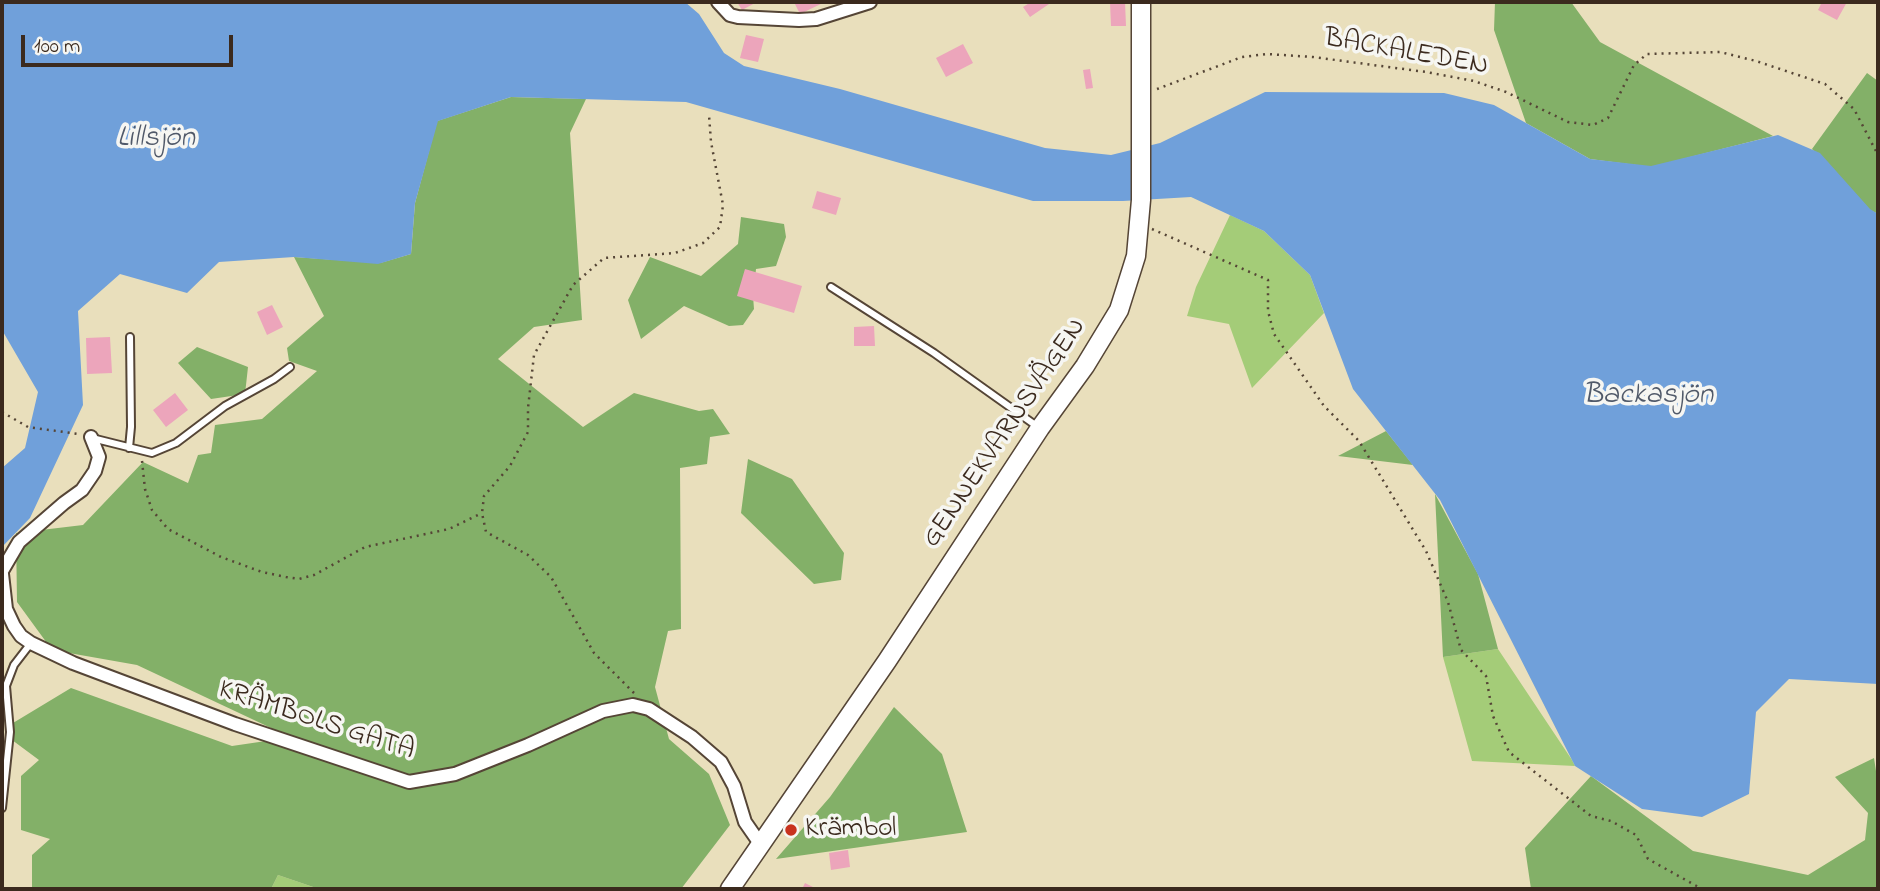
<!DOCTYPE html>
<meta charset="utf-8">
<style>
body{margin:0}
#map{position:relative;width:1880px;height:891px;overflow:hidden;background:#e9dfbc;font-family:"Indie Flower",sans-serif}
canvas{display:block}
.frame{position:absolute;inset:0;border:4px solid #3b2a1e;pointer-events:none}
.scale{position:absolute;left:21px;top:35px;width:212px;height:32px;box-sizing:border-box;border:4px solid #3b2a1e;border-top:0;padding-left:9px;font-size:21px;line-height:24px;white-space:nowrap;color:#3b2a1e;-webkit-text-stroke:5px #f6f6f2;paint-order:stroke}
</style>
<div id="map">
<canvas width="1880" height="891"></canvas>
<div class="frame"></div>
<div class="scale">100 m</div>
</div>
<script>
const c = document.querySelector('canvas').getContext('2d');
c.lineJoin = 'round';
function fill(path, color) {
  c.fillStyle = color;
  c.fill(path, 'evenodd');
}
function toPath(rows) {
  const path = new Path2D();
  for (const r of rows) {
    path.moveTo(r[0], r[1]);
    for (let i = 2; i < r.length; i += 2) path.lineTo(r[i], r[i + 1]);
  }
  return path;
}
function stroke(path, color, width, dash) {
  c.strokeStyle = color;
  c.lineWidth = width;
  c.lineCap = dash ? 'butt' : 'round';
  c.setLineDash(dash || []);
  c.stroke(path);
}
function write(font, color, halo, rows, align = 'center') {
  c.font = font + ' "Indie Flower",sans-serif';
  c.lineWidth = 7;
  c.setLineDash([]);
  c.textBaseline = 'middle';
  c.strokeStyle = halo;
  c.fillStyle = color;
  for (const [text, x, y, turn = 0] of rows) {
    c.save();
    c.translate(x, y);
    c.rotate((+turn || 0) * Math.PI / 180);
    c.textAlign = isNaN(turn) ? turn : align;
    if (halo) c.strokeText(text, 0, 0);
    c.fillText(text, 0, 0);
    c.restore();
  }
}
const green = toPath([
 [1230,215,1264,231,1310,275,1324,313,1252,388,1229,324,1187,316,1196,287],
 [1498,649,1572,760,1575,766,1472,761,1443,657],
 [278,875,319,889,271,889]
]);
const forest = toPath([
 [1495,2,1571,2,1600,42,1773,136,1651,167,1590,159,1526,123,1494,30],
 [1867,73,1878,81,1878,214,1870,210,1812,149],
 [511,97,586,99,570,133,582,320,534,327,498,359,583,427,634,393,699,411,713,409,730,434,710,437,707,464,680,468,681,629,668,631,655,687,669,739,709,774,730,825,681,889,319,889,278,875,271,889,32,889,32,855,50,839,21,830,21,776,39,760,8,737,13,723,71,688,232,746,266,741,271,728,137,665,52,650,17,602,16,533,83,525,143,462,188,483,198,455,211,453,215,425,262,419,317,371,289,361,287,348,324,316,294,257,380,263,411,254,415,203,437,121],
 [741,217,784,224,786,237,776,266,756,269,753,296,754,309,743,325,729,326,684,306,641,339,628,300,650,257,701,276,738,244],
 [197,347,248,367,245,394,211,399,178,363],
 [1386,431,1413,465,1338,456],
 [748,459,792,479,844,553,841,580,814,584,741,513],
 [1435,494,1478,574,1498,649,1443,657],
 [894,707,942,754,967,832,776,859,830,797],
 [1874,758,1878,784,1878,889,1531,889,1525,848,1591,776,1693,851,1808,875,1865,840,1868,813,1835,777]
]);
const water = toPath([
 [2,2,685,2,699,14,724,53,744,66,840,89,1045,148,1111,155,1160,143,1265,92,1444,93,1494,105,1590,159,1651,166,1778,135,1820,153,1870,209,1878,214,1878,684,1789,679,1756,712,1749,794,1702,817,1642,809,1575,766,1440,500,1353,389,1310,275,1264,231,1191,197,1123,201,1033,201,686,102,511,97,438,121,415,203,411,254,378,264,294,257,219,262,187,293,120,274,78,311,83,405,30,518,2,547,2,468,25,448,38,392,2,330]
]);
const building = toPath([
 [737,2,757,2,742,10],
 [794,2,825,2,800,14],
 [1031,2,1052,2,1030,17,1023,7],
 [1110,2,1125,2,1126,26,1111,26],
 [1822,2,1847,2,1837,20,1818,10],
 [746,35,764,39,758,62,740,58],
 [963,44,973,63,946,77,936,58],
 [1090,69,1093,88,1086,89,1083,70],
 [817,191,841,198,836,215,812,208],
 [745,269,802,286,794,313,737,296],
 [272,305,283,327,267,335,257,312],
 [874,326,875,346,854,346,854,327],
 [110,337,112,373,87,374,86,338],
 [175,393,188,410,166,427,153,410],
 [848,850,850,867,831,870,829,853],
 [805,883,817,889,802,889]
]);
const path = toPath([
 [1157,89,1242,57,1267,54,1313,57,1426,72,1474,81,1506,92,1568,122,1593,125,1608,118,1634,65,1647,54,1720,52,1756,61,1825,84,1854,109,1878,155],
 [1152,229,1268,280,1268,311,1274,334,1324,406,1359,441,1426,551,1448,602,1461,650,1486,676,1493,716,1509,752,1591,816,1611,821,1636,835,1648,859,1702,889],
 [2,412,28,427,78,434],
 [142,461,145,489,152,510,168,529,221,557,262,572,286,577,299,579,314,575,365,547,449,529,482,513],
 [634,693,594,653,551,577,528,555,486,532,482,513,484,496,510,466,528,432,528,408,534,355,573,285,604,258,675,253,703,243,720,227,723,205,711,142,709,115]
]);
const lane = toPath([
 [831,287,934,353,1038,427],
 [92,438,152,453,176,443,225,406,274,379,290,367],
 [129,448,131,427,130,337],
 [2,808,10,732,6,686,14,665,31,643]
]);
const street = toPath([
 [718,2,730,15,738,17,799,20,816,19,870,2],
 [2,571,19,542,64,503,82,490,95,471,99,457,91,437],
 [2,574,6,609,14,626,21,636,31,643,73,663,235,724,409,782,455,774,528,745,603,711,633,705,649,709,692,737,721,762,734,786,745,822,761,845]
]);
const secondary = toPath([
 [730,889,887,661,1040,428,1085,366,1119,310,1136,256,1141,200,1141,2]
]);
const markers = [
 [791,830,7,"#c8321e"]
];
const streetNames = [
 ["BACKALEDEN",1406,54,10],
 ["GENNEKVARNSVÄGEN",1006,434,-56],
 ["KRÄMBOLS GATA",316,722,18]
];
const poiNames = [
 ["Krämbol",805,830]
];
const waterNames = [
 ["Lillsjön",156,140],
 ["Backasjön",1648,397]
];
fill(green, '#a4cc78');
fill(forest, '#83b068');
fill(water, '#70a0da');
fill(building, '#eca5bb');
stroke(lane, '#554536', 10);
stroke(street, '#554536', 16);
stroke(secondary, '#554536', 21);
stroke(path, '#554536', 2.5, [2, 5]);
stroke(lane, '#fff', 6);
stroke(street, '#fff', 12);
stroke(secondary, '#fff', 18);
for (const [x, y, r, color] of markers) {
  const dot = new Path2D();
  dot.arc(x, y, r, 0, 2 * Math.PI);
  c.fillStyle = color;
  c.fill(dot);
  stroke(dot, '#f6f6f2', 2.5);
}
write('28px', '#3b2a1e', '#f6f6f2', streetNames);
write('28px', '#3b2a1e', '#f6f6f2', poiNames, 'left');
write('italic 30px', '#505969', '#f6f6f2', waterNames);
</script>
